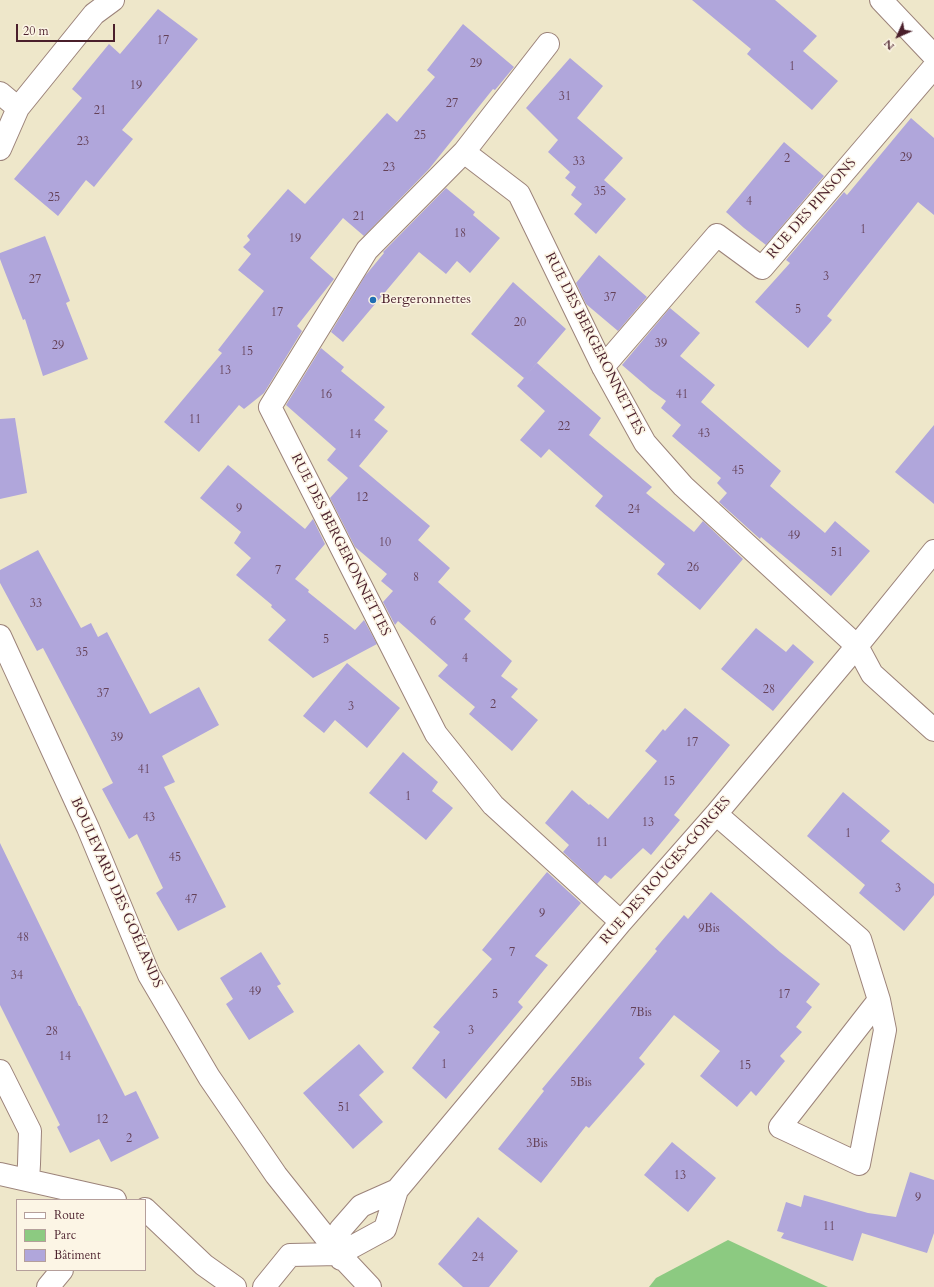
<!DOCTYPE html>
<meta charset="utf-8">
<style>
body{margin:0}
#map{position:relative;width:934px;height:1287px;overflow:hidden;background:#eee7ca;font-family:Cardo,serif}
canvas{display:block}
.legend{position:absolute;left:16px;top:1199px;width:130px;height:72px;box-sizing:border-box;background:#fcf5e5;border:1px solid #b59f9b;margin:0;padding:5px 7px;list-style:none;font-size:12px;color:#4a1f2b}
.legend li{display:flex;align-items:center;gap:8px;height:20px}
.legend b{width:20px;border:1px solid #b59f9b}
.north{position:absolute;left:878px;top:16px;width:40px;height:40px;-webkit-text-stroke:3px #fcf5e5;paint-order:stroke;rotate:225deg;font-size:11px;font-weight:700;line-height:16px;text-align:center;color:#4a1f2b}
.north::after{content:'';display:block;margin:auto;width:14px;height:18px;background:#4a1f2b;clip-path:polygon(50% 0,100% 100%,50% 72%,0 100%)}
.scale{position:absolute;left:16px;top:24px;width:99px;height:18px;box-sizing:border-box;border:2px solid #4a1f2b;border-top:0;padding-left:5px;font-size:12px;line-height:14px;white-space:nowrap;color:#4a1f2b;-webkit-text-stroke:3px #fcf5e5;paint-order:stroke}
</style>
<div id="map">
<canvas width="934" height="1287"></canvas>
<ul class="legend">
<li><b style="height:5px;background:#fff"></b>Route</li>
<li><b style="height:11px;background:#8cca81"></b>Parc</li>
<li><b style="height:11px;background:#b0a6db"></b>Bâtiment</li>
</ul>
<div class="north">N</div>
<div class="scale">20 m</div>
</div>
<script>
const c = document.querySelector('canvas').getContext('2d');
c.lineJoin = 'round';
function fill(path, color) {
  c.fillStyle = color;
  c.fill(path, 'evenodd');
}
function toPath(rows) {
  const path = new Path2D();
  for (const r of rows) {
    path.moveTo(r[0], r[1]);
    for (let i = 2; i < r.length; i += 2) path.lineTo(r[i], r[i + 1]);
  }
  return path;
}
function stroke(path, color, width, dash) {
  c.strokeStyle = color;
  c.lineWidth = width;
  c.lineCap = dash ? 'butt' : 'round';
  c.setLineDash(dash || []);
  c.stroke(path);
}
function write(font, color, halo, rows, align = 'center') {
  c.font = font + ' Cardo,serif';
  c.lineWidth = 3;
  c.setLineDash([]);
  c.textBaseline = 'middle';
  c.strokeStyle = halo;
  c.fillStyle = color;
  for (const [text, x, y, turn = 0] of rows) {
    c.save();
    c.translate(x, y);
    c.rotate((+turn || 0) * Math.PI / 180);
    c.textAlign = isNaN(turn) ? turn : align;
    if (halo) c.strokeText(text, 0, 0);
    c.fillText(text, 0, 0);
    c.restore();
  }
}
const green = toPath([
 [728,1240,828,1287,649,1287,656,1278]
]);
const building = toPath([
 [692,0,775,0,817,36,803,51,838,81,812,110,747,54,751,49],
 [158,9,198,39,122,130,133,139,94,187,86,180,58,216,14,179,82,98,72,89,109,44,120,54],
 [463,24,514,67,495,90,493,89,429,169,364,236,343,218,310,258,334,279,297,326,302,331,264,393,244,409,239,405,199,452,164,422,222,353,218,350,264,291,238,270,251,254,243,247,250,240,247,236,288,189,305,204,387,113,397,122,435,77,427,70],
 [570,58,603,86,577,118,623,158,604,180,626,199,596,234,574,214,582,204,571,195,576,187,565,178,570,172,548,152,558,140,526,108],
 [911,118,934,138,934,215,918,202,827,316,832,320,808,348,755,302,790,263,786,260,844,192,847,195],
 [784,142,824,176,766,245,744,228,726,212],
 [446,188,475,212,473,215,500,238,470,273,457,261,446,274,419,252,343,342,331,332,365,276,384,253,383,252],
 [45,236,70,301,66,303,88,359,43,376,25,319,23,320,0,259,0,253],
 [599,255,647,297,618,331,586,304,576,283],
 [513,282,566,329,524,378,471,334],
 [670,308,700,333,680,356,715,385,701,402,781,471,770,486,792,505,825,533,835,521,870,551,831,596,761,537,760,539,719,502,727,493,717,483,721,478,672,436,681,425,661,408,666,401,651,390,622,365],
 [321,348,344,367,341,371,385,407,374,420,388,431,359,466,430,526,418,540,450,568,438,582,471,611,464,619,512,661,501,676,518,689,511,697,538,720,512,751,469,714,475,707,438,676,448,665,398,621,395,625,383,602,393,591,381,581,387,574,355,547,330,498,348,478,327,460,336,449,286,405],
 [537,363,601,418,589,435,652,487,646,493,694,532,703,521,743,559,700,610,657,574,665,564,595,506,603,496,549,449,541,458,520,440,545,411,517,386],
 [15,418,27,493,0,499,0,419],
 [934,425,934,504,895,472],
 [228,465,305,529,313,519,325,544,295,579,309,590,308,592,355,630,364,620,377,644,313,678,268,640,286,620,271,607,272,605,236,575,251,558,234,543,241,532,200,498],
 [38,550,81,628,91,623,98,637,107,632,150,714,199,687,219,725,162,756,175,782,164,787,226,907,178,931,156,893,163,888,137,834,129,839,102,789,113,783,85,728,43,648,37,651,0,583,0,570],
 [756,628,786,652,793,644,814,662,773,711,721,669],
 [347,663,400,708,367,748,335,720,324,733,303,716],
 [685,708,730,745,674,815,680,820,651,855,643,848,611,879,605,875,597,884,563,852,569,845,545,823,572,790,589,805,590,804,608,819,657,761,645,751,663,729,665,731],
 [403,752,438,782,432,791,453,808,426,840,369,793],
 [843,792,890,831,881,841,934,884,934,895,904,931,859,893,865,885,807,836],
 [0,843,79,1006,80,1006,125,1096,136,1091,159,1138,111,1162,99,1139,70,1153,57,1127,60,1125,0,1005],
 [547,872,581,903,535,956,548,965,518,1002,523,1007,446,1099,412,1068,440,1032,433,1027,492,959,482,950],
 [711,892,780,952,820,984,806,1002,812,1007,796,1027,802,1032,780,1056,785,1061,756,1096,751,1091,737,1107,700,1076,720,1051,674,1015,639,1058,645,1064,589,1128,586,1126,541,1183,498,1149,544,1091,542,1089,657,951,655,949,666,936,684,915,688,919],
 [261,952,281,984,277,986,294,1012,249,1040,226,1004,233,999,220,978],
 [359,1044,384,1072,359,1095,383,1122,353,1149,303,1093],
 [672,1142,716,1178,688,1212,644,1175],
 [910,1172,934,1180,934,1233,927,1253,862,1233,853,1261,781,1238,784,1233,777,1231,786,1202,801,1207,804,1195,868,1213,896,1217],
 [478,1217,518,1251,489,1287,463,1287,438,1264]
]);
const street = toPath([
 [881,0,934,56],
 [0,93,18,108],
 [0,149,18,108,94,14,113,0],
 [464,152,548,44],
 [603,367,717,235,762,268,934,67],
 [0,636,88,828,149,975,209,1077,276,1175,339,1254,370,1287],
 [716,814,860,939,879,1000,780,1127,859,1164,885,1030,879,1000],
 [621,922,493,805,436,734,270,407,367,250,464,152,519,194,603,367,645,443,683,486,857,646,872,674,934,730],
 [0,1071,30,1131,29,1164,28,1180],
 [0,1174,115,1200],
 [145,1209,204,1265,235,1287],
 [341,1259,339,1254,340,1230,361,1206,397,1190],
 [48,1287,62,1270],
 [264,1287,290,1255,339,1254,385,1229,397,1190,621,922,716,814,857,646,934,551]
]);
const markers = [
 [373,300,4,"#1f6fb2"]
];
const numberNames = [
 ["17",163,41],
 ["29",476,64],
 ["1",792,67],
 ["19",136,86],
 ["31",565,97],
 ["27",452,104],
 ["21",100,111],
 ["25",420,136],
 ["23",83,142],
 ["29",906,158],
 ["2",787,159],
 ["33",579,162],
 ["23",389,168],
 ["35",600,192],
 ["25",54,198],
 ["4",749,202],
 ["21",359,217],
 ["1",863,230],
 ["18",460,234],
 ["19",295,239],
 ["3",826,277],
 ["27",35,280],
 ["37",610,298],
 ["5",798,310],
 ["17",277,313],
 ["20",520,323],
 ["39",661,344],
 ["29",58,346],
 ["15",247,352],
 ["13",225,371],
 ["16",326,395],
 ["41",682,395],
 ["11",195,420],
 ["22",564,427],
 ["43",704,434],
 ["14",355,435],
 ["45",738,471],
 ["12",362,498],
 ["9",239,509],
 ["24",634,510],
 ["49",794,536],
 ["10",385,543],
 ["51",837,553],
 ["26",693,568],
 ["7",278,571],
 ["8",416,578],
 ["33",36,604],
 ["6",433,622],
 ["5",326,640],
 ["35",82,653],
 ["4",465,659],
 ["28",769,690],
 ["37",103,694],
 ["2",493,705],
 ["3",351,707],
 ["39",117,738],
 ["17",692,743],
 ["41",144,770],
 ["15",669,782],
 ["1",408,797],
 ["43",149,818],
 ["13",648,823],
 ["1",848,834],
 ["11",602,843],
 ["45",175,858],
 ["3",898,889],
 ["47",191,900],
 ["9",542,914],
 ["9Bis",709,929],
 ["48",23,938],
 ["7",512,953],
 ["34",17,976],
 ["49",255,992],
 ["5",495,995],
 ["17",784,995],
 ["7Bis",641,1013],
 ["3",471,1031],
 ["28",52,1032],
 ["14",65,1057],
 ["1",444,1065],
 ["15",745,1066],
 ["5Bis",581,1083],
 ["51",344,1108],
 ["12",102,1120],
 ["2",129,1139],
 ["3Bis",537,1144],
 ["13",680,1176],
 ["9",918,1198],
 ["11",829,1227],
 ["24",478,1258]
];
const streetNames = [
 ["RUE DES PINSONS",812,209,-49],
 ["RUE DES BERGERONNETTES",594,344,63],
 ["RUE DES BERGERONNETTES",340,545,63],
 ["RUE DES ROUGES-GORGES",666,871,-49],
 ["BOULEVARD DES GOÉLANDS",116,893,66]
];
const poiNames = [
 ["Bergeronnettes",381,300]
];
fill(green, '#8cca81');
fill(building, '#b0a6db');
stroke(street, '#9c837a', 24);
stroke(street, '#fff', 22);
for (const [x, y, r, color] of markers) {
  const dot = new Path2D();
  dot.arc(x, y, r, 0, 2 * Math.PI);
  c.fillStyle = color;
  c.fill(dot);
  stroke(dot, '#fcf5e5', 1.5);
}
write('12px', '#644157', null, numberNames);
write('14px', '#4a1f2b', '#fcf5e5', streetNames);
write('14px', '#4a1f2b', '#fcf5e5', poiNames, 'left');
</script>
